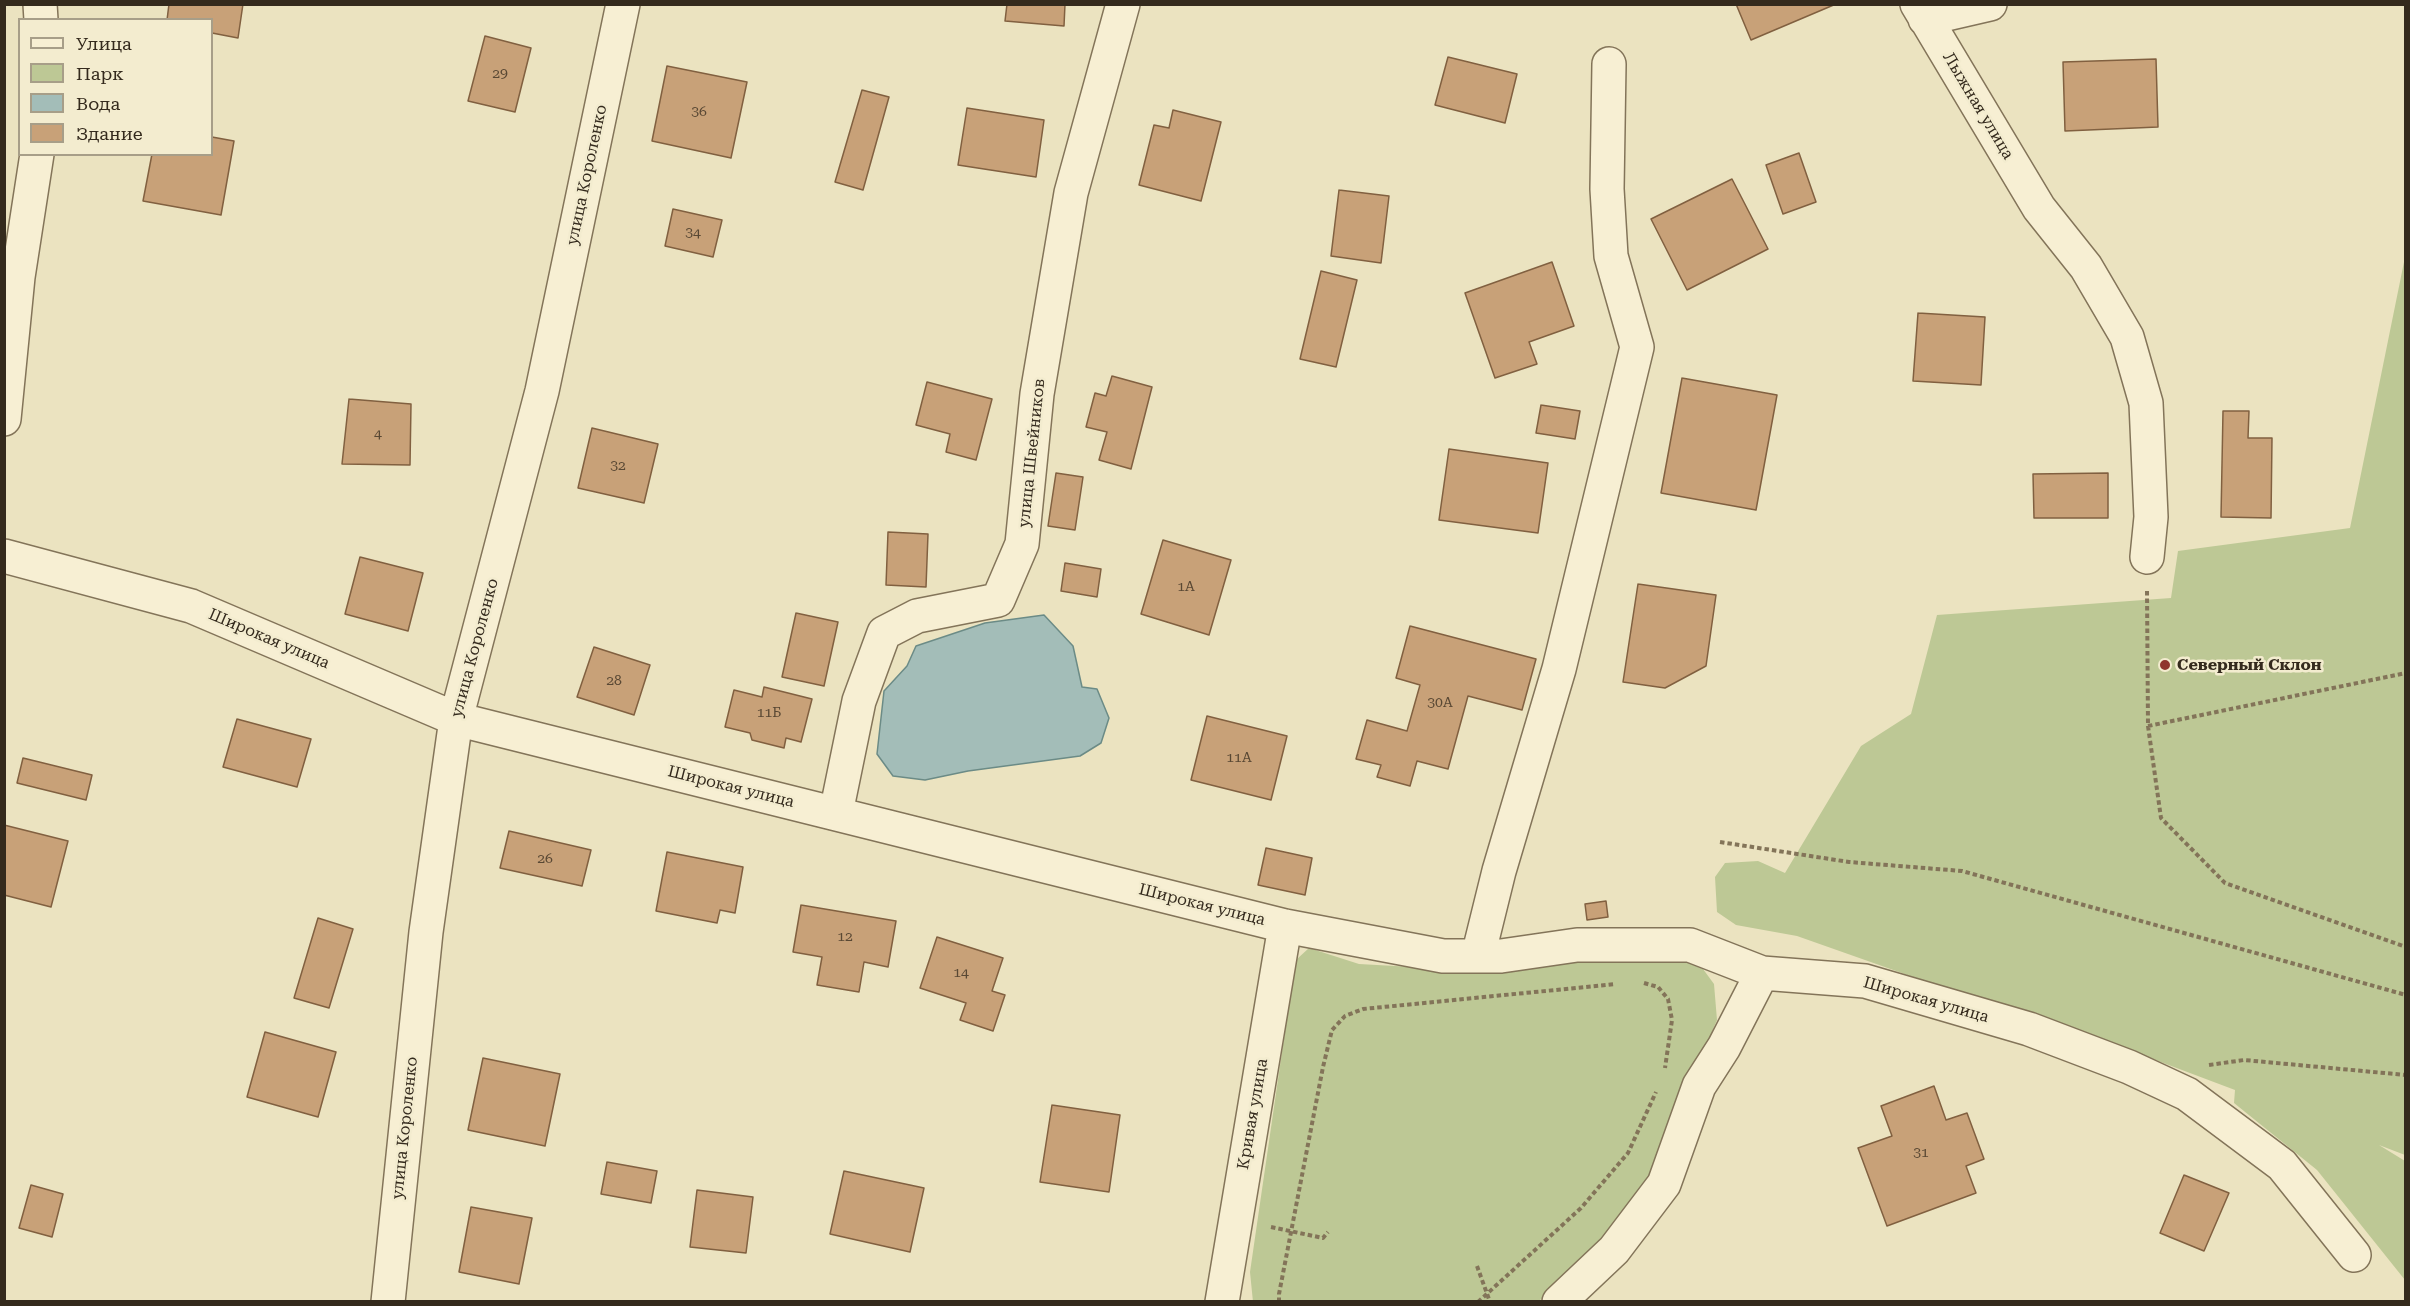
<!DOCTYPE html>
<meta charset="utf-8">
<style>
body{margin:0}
#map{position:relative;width:2410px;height:1306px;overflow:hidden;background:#ebe3c0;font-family:"Roboto Serif",serif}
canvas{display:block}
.frame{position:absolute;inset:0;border:6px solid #342a1d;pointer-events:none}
.legend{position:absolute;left:18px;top:18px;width:195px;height:138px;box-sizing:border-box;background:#f3eccf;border:2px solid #a79e88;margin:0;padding:8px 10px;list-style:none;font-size:18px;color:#342a1d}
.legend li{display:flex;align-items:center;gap:12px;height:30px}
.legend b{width:30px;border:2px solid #a79e88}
</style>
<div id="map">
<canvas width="2410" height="1306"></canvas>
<div class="frame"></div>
<ul class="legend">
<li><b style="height:8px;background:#f7efd3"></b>Улица</li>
<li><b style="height:16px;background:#bdc895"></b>Парк</li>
<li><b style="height:16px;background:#a3bdb8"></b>Вода</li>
<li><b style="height:16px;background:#c8a178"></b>Здание</li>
</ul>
</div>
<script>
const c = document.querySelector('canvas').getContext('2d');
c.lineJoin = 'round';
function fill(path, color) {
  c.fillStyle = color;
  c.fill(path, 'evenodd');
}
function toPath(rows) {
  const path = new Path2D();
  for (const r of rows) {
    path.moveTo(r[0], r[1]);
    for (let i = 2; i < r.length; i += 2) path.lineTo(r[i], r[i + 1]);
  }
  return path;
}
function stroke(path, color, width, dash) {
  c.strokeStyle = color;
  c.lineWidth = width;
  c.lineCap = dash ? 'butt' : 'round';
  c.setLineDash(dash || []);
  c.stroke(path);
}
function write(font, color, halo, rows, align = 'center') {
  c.font = font + ' "Roboto Serif",serif';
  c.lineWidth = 5;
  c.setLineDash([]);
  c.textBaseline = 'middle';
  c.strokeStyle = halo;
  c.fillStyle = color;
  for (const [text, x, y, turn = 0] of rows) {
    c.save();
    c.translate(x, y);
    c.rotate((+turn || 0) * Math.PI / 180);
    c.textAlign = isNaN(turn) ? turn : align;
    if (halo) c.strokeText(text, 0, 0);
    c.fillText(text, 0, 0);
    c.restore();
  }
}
const green = toPath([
 [2405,257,2405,1155,2379,1145,2405,1161,2405,1280,2317,1170,2234,1103,2235,1090,2121,1047,1984,1002,1797,936,1736,925,1717,912,1715,877,1725,863,1758,861,1785,873,1861,746,1911,714,1937,615,2171,598,2178,551,2350,528],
 [1309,948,1359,964,1431,968,1675,957,1703,969,1714,984,1717,1020,1690,1083,1655,1184,1611,1237,1539,1301,1253,1302,1250,1272,1289,1004,1297,959]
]);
const water = toPath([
 [1044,615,1073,646,1082,687,1097,689,1109,718,1101,743,1080,756,968,771,925,780,893,776,877,754,884,691,907,666,916,646,985,623,1044,615]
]);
const building = toPath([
 [169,4,243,4,238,38,212,33,212,20,167,20,169,4],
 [1007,4,1065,4,1064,26,1005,21,1007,4],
 [1736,4,1836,4,1751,40,1736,4],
 [485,36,531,48,515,112,468,101,485,36],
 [1448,57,1517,74,1505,123,1435,105,1448,57],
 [2156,59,2158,127,2065,131,2063,62,2156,59],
 [667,66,747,82,731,158,652,141,667,66],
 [862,90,889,97,863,190,835,182,862,90],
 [967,108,1044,120,1036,177,958,165,967,108],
 [1173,110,1221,122,1201,201,1139,185,1154,125,1169,128,1173,110],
 [212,137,234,141,221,215,143,201,152,154,212,154,212,137],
 [1799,153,1816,202,1783,214,1766,165,1799,153],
 [1732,179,1768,249,1687,290,1651,219,1732,179],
 [1339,190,1389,196,1381,263,1331,256,1339,190],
 [673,209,722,220,713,257,665,246,673,209],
 [1552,262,1574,326,1529,342,1537,364,1495,378,1465,293,1552,262],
 [1321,271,1357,280,1336,367,1300,359,1321,271],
 [1918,313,1985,317,1981,385,1913,381,1918,313],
 [1112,376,1152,387,1131,469,1099,460,1107,432,1086,427,1095,393,1106,396,1112,376],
 [1682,378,1777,395,1756,510,1661,493,1682,378],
 [927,382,992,399,976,460,946,452,950,434,916,425,927,382],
 [349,399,411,404,410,465,342,464,349,399],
 [1541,405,1580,411,1575,439,1536,433,1541,405],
 [2223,411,2249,411,2248,438,2272,438,2271,518,2221,517,2223,411],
 [592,428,658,444,644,503,578,488,592,428],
 [1449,449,1548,463,1538,533,1439,520,1449,449],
 [1056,473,1083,477,1075,530,1048,526,1056,473],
 [2108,473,2108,518,2034,518,2033,474,2108,473],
 [888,532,928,534,926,587,886,585,888,532],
 [1163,540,1231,560,1209,635,1141,614,1163,540],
 [360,557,423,573,408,631,345,614,360,557],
 [1065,563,1101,569,1097,597,1061,591,1065,563],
 [1638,584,1716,595,1706,666,1665,688,1623,682,1638,584],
 [796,613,838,622,824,686,782,677,796,613],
 [1410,626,1536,659,1522,710,1468,696,1448,769,1417,761,1410,786,1377,777,1381,765,1356,759,1367,720,1407,731,1420,685,1396,678,1410,626],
 [594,647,650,665,634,715,577,697,594,647],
 [764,687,812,699,801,742,786,738,784,748,752,740,750,733,725,727,734,690,762,697,764,687],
 [1207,716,1287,736,1271,800,1191,780,1207,716],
 [237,719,311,739,297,787,223,767,237,719],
 [23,758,92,775,86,800,17,783,23,758],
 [4,825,68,841,51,907,4,895,4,825],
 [509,831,591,850,582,886,500,868,509,831],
 [1266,848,1312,858,1305,895,1258,885,1266,848],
 [667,852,743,867,735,913,720,910,717,923,656,911,667,852],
 [1606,901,1608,917,1587,920,1585,904,1606,901],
 [801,905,896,921,888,967,864,962,859,992,817,985,822,957,793,952,801,905],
 [318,918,353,929,329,1008,294,998,318,918],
 [937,937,1003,958,992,991,1005,995,993,1031,960,1020,966,1003,920,988,937,937],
 [265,1032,336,1052,318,1117,247,1097,265,1032],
 [483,1058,560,1074,545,1146,468,1130,483,1058],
 [1934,1086,1946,1120,1967,1113,1984,1159,1966,1166,1976,1193,1887,1226,1858,1148,1892,1136,1881,1106,1934,1086],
 [1052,1105,1120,1115,1109,1192,1040,1182,1052,1105],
 [607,1162,657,1171,651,1203,601,1194,607,1162],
 [844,1171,924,1188,910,1252,830,1234,844,1171],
 [2184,1175,2229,1193,2204,1251,2160,1233,2184,1175],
 [31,1185,63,1194,52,1237,19,1228,31,1185],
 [697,1190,753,1197,746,1253,690,1247,697,1190],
 [471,1207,532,1218,519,1284,459,1272,471,1207]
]);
const path = toPath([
 [2147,591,2148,726,2406,673],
 [2148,726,2161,818,2225,883,2406,947],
 [1720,842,1849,862,1962,871,2406,995],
 [1644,983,1658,987,1668,999,1672,1020,1665,1068],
 [2209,1065,2244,1060,2406,1075],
 [1271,1227,1323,1238,1328,1232],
 [1477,1266,1490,1302],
 [1279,1302,1279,1294,1323,1067,1332,1030,1345,1016,1363,1009,1616,984],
 [1478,1302,1581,1208,1628,1153,1656,1092]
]);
const minor = toPath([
 [40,4,41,20],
 [1917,4,2039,208,2086,267,2127,337,2146,403,2151,517,2147,557],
 [1925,19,1990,4],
 [4,419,18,277,37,154],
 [4,556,191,606,456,719,1285,926,1443,956,1501,956,1577,945,1690,945,1762,973,1865,981,2029,1029,2129,1067,2187,1094,2282,1165,2354,1255],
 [836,813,859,701,884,633,917,616,998,600,1022,544,1037,394,1071,193,1123,4],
 [1478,956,1499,871,1559,669,1637,347,1611,256,1607,189,1609,64],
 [388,1302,426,932,456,719,542,391,623,4],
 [1222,1302,1285,926],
 [1559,1302,1614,1250,1664,1184,1699,1086,1724,1047,1762,973]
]);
const markers = [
 [2165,665,6,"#8f352c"]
];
const numberNames = [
 ["29",500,74],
 ["36",699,112],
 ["34",693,233],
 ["4",378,434],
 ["32",618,466],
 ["1А",1186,587],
 ["28",614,681],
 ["30А",1440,703],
 ["11Б",769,713],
 ["11А",1239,758],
 ["26",545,859],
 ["12",845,937],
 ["14",961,973],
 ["31",1921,1153]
];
const streetNames = [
 ["Лыжная улица",1978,106,59],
 ["улица Короленко",587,175,-78],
 ["улица Швейников",1032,453,-84],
 ["Широкая улица",269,639,23],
 ["улица Короленко",475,648,-75],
 ["Широкая улица",731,787,14],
 ["Широкая улица",1202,905,14],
 ["Широкая улица",1926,1000,16],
 ["Кривая улица",1253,1114,-80],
 ["улица Короленко",405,1128,-84]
];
const poiNames = [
 ["Северный Склон",2177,665]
];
fill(green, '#bdc895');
fill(water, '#a3bdb8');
stroke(water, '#6b8b86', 1.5);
fill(building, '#c8a178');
stroke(building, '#816040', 1.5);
stroke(minor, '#837459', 36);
stroke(path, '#837459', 4, [4.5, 3]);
stroke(minor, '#f7efd3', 33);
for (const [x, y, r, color] of markers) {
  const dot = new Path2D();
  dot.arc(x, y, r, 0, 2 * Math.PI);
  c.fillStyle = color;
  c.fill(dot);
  stroke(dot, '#f3eccf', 2);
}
write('14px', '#594834', null, numberNames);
write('16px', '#342a1d', '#f3eccf', streetNames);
write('bold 16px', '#342a1d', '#f3eccf', poiNames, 'left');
</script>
